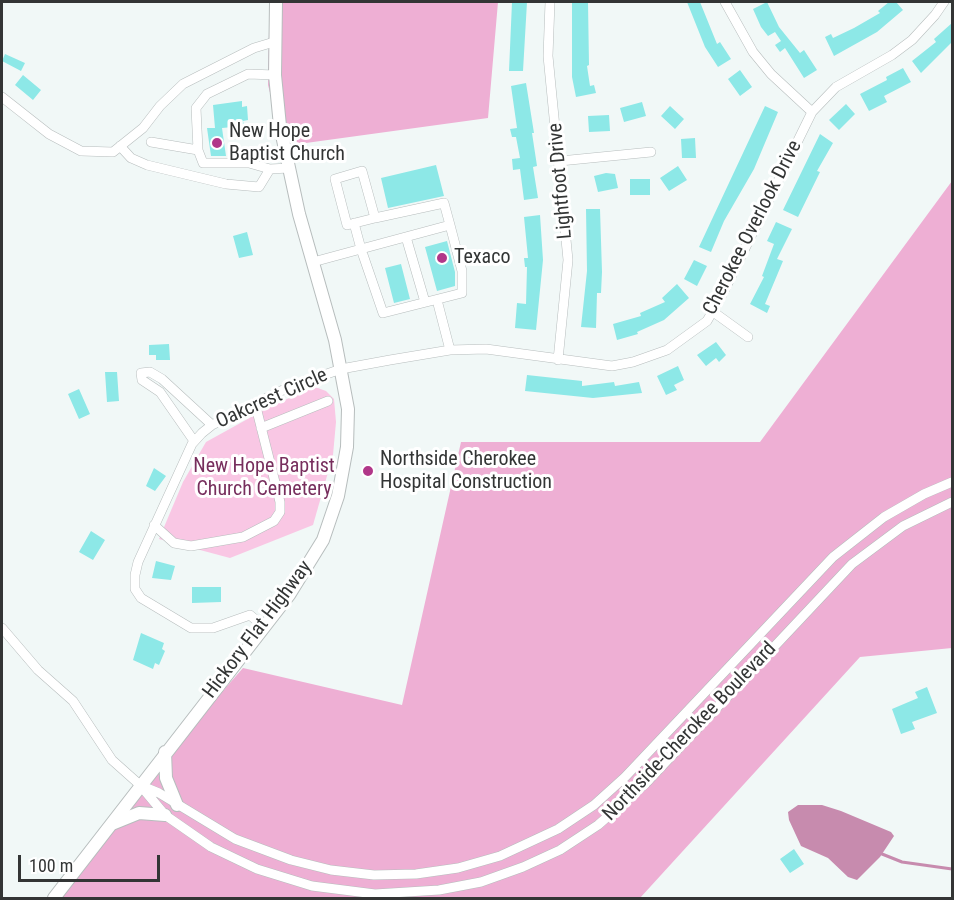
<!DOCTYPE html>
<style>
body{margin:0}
#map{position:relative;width:954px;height:900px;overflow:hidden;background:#f1f8f7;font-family:"Roboto Condensed",sans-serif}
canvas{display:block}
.frame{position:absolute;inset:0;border:3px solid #333535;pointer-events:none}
.scale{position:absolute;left:18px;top:855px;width:142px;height:27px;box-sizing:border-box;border:3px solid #333535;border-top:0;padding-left:8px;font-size:18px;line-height:21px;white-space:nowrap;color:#333535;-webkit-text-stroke:4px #fff;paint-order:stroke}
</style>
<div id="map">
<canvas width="954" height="900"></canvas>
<div class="frame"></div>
<div class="scale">100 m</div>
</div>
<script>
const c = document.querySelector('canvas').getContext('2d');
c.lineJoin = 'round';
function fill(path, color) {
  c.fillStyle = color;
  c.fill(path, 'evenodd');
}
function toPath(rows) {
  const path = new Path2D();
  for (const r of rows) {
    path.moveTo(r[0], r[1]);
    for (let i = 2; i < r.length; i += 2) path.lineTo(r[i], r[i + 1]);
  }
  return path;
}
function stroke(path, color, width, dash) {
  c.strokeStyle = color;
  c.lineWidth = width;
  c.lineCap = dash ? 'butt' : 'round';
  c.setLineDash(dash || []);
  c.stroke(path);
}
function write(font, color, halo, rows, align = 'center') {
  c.font = font + ' "Roboto Condensed",sans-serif';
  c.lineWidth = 6;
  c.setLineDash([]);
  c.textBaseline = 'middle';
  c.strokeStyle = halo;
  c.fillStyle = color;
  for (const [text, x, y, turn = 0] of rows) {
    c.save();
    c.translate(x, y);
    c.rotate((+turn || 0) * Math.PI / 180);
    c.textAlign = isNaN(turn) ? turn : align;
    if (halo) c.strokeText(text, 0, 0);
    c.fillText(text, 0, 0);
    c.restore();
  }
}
const green = toPath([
 [315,387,326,391,334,399,336,422,333,455,313,525,230,558,159,539,183,482,206,442,273,405]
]);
const forest = toPath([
 [273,2,498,2,488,118,284,146,268,85,269,32],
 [952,181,952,648,860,657,640,898,60,898,140,785,243,668,402,705,461,442,760,442]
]);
const water = toPath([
 [798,805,822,805,841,811,891,832,894,836,880,857,857,880,848,877,828,858,801,846,789,820,788,812]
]);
const stream = toPath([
 [882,854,902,862,952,869]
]);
const building = toPath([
 [512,2,527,2,523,71,509,71],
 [572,2,588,2,589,65,587,66,590,86,594,85,596,93,576,97,572,77],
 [687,2,700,2,717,44,720,42,731,59,718,67,705,47],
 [767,2,779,27,800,53,804,50,817,70,804,78,785,48,780,52,775,45,781,41,775,32,768,36,761,27,753,9],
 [889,2,896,2,903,10,877,32,834,56,825,37,831,34,833,38,854,28,880,13,878,11],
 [952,23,952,42,921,73,912,61,936,42,934,39],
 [5,54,25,63,21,71,2,61],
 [903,68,911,82,884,96,887,102,869,111,860,94,887,80,886,77],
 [740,70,752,87,740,96,728,79],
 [23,75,41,90,33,100,15,85],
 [526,83,534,133,532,133,537,166,533,167,538,198,524,200,520,169,513,170,512,159,520,158,516,137,512,137,510,129,517,128,511,86],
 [242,101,242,107,247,106,248,120,243,121,244,126,222,128,226,156,211,156,207,128,215,128,213,105],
 [642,102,646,116,624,122,620,108],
 [846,104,855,114,839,130,829,120],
 [670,106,684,119,675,129,661,116],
 [765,106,778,112,754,169,724,221,711,252,699,247],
 [609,115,610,131,589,132,588,116],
 [820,134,833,143,817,171,820,172,798,217,783,210],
 [695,138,696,158,682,158,681,139],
 [436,165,444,196,388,208,381,178],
 [678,166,687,180,669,191,660,178],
 [606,173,615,174,618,188,598,192,594,176],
 [630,179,650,179,650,195,630,195],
 [586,209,600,209,602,272,601,293,597,293,596,328,581,327,587,271],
 [540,215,543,260,536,330,515,328,517,303,526,304,527,267,525,267,524,258,528,258,524,217],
 [776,222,792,229,777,259,783,261,765,304,770,306,767,313,750,304,764,277,762,276,774,244,767,241],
 [247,232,253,255,239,258,233,236],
 [447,241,455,272,455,286,437,291,425,247],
 [694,260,707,266,697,286,684,279],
 [401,264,410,299,394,303,385,268],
 [677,284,689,298,664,320,637,332,638,334,617,340,613,324,641,316,640,313,665,302,662,298],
 [716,342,726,355,719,362,716,358,706,366,697,355],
 [169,344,170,360,156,360,156,355,149,355,149,345],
 [678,366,684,380,674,385,677,390,666,395,657,376],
 [105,372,117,372,119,401,107,402],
 [527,375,582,381,582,386,614,382,615,386,639,382,642,393,593,398,525,391],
 [79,389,90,414,79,419,68,394],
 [154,468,166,476,155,491,146,486],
 [91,531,105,540,93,560,79,552],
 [156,561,175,566,171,580,152,578],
 [192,587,221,587,221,602,192,603],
 [141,633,164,643,162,649,165,651,159,665,155,663,153,669,133,660],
 [927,687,937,713,912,722,915,729,901,734,892,709,918,698,915,692],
 [794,849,804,864,790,873,780,859]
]);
const minor = toPath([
 [550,2,548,56,568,260,558,360],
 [725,2,753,52,771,74,812,112],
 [275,75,248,74,207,94,196,108,198,150,203,163,249,163,270,169,289,168],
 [2,97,49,134,81,151,113,152,143,128,160,106,183,84,254,48,274,42],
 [151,142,198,150],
 [120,146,131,158,147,165,226,184,259,187,270,169],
 [560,161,651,152],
 [375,218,347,225,335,179,362,171,375,218,444,203,450,225],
 [406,237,425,302],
 [313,262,361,249,450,225,462,271,462,293,383,313,361,249,354,223],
 [437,300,450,350],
 [712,311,748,337],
 [261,428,328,401],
 [194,441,160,392,142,380,141,373,150,372,162,379,212,425],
 [154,525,174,543,191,546,243,537,274,521,280,512,280,502,255,403],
 [264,627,250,615,213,628,191,628,141,598,135,589,135,575,138,562,192,444,202,433,212,425,287,388,341,369,390,360,450,350,486,349,612,366,633,362,667,350,707,321,724,291,812,112,836,87,892,55,912,40,935,15,944,2],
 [2,628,38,670,73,701,112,760,140,785,165,815,211,847,257,869,312,886,375,894,439,890,481,882,523,867,560,850,598,825,646,783,852,564,903,526,952,502],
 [142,786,159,793,235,839,291,860,331,870,374,875,416,874,458,868,500,856,558,829,594,805,625,777,833,557,884,517,924,494,952,482]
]);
const major = toPath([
 [165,752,166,778,177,805],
 [112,824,139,813,165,815],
 [54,898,289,595,323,540,338,496,347,447,348,409,335,340,299,214,280,126,275,75,276,2]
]);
const markers = [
 [217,143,6,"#b13789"],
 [442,258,6,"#b13789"],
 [368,471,6,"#b13789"]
];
const poiNames = [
 ["New Hope",229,132],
 ["Baptist Church",229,155],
 ["Texaco",454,258],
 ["Northside Cherokee",380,460],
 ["Hospital Construction",380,483]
];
const streetNames = [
 ["Lightfoot Drive",561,181,-95],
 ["Cherokee Overlook Drive",753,228,-63],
 ["Oakcrest Circle",272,399,-24],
 ["Hickory Flat Highway",258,630,-53],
 ["Northside-Cherokee Boulevard",690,732,-46]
];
const parkNames = [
 ["New Hope Baptist",264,467],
 ["Church Cemetery",264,490]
];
fill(green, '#f9c7e4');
fill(forest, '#eeafd4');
fill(water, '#c78bae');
stroke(stream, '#c78bae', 3);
fill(building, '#8de8e7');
stroke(minor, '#b7bdbd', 10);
stroke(major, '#b7bdbd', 14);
stroke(minor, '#fff', 9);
stroke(major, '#fff', 12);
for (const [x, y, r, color] of markers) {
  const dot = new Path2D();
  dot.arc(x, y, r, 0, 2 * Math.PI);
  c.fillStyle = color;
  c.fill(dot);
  stroke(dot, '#fff', 2);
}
write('20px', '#333535', '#fff', poiNames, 'left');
write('20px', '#333535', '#fff', streetNames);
write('20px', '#772e5d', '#fff', parkNames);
</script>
